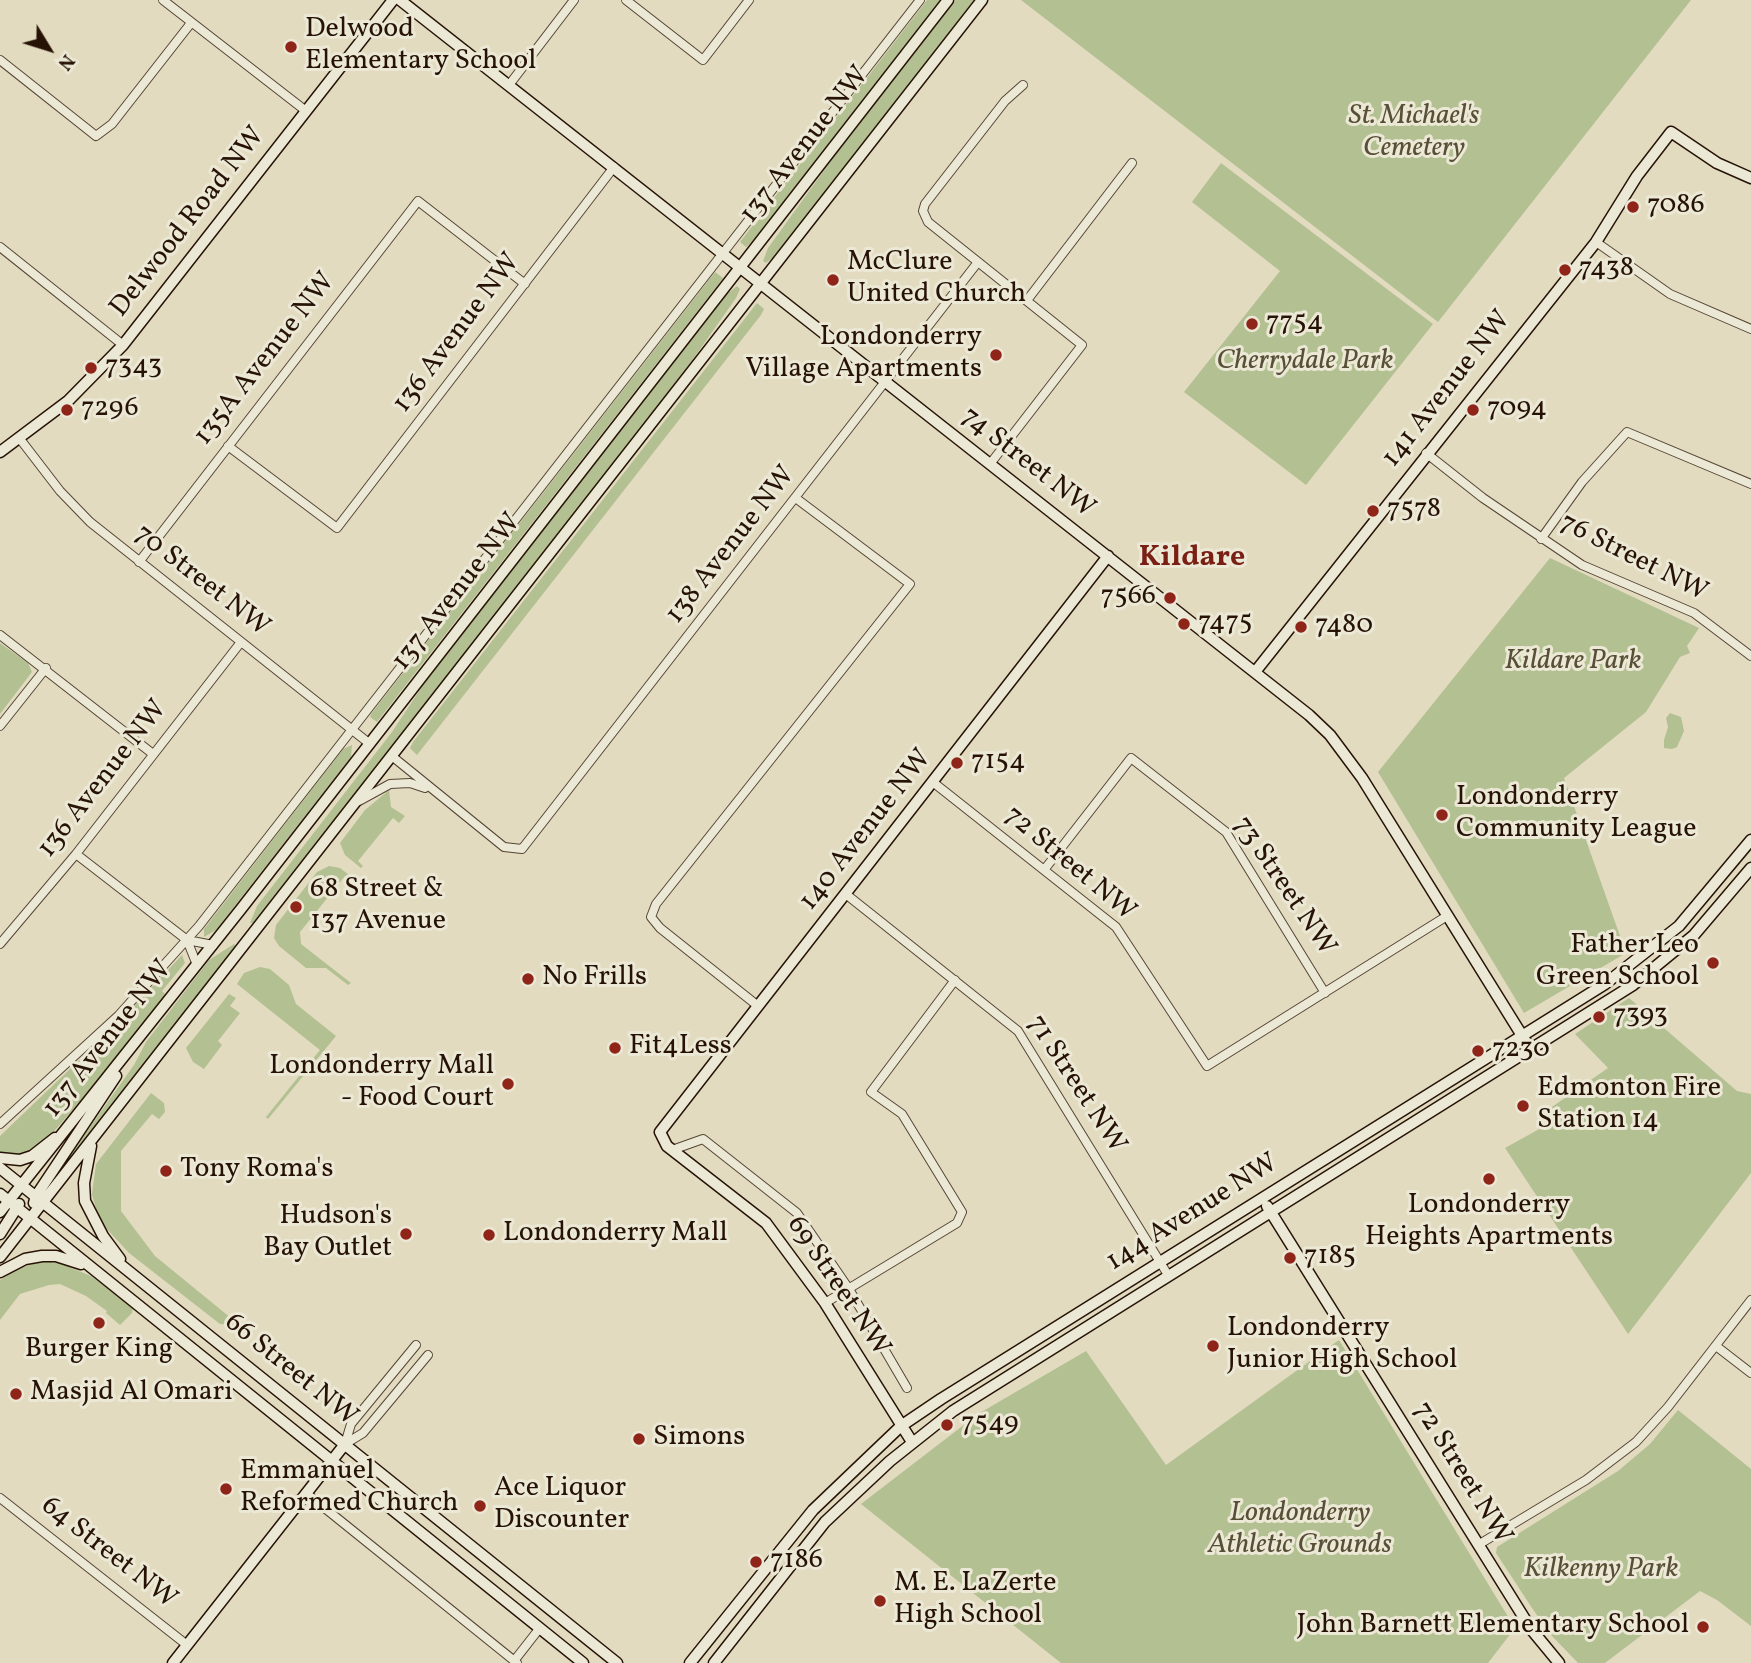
<!DOCTYPE html>
<style>
body{margin:0}
#map{position:relative;width:1751px;height:1663px;overflow:hidden;background:#e2dbc0;font-family:Vollkorn,serif}
canvas{display:block}
.north{position:absolute;left:14px;top:14px;width:70px;height:70px;-webkit-text-stroke:5px #ece8d6;paint-order:stroke;rotate:128deg;font-size:19px;font-weight:700;line-height:28px;text-align:center;color:#271305}
.north::after{content:'';display:block;margin:auto;width:24px;height:32px;background:#271305;clip-path:polygon(50% 0,100% 100%,50% 72%,0 100%)}
</style>
<div id="map">
<canvas width="1751" height="1663"></canvas>
<div class="north">N</div>
</div>
<script>
const c = document.querySelector('canvas').getContext('2d');
c.lineJoin = 'round';
function fill(path, color) {
  c.fillStyle = color;
  c.fill(path, 'evenodd');
}
function toPath(rows) {
  const path = new Path2D();
  for (const r of rows) {
    path.moveTo(r[0], r[1]);
    for (let i = 2; i < r.length; i += 2) path.lineTo(r[i], r[i + 1]);
  }
  return path;
}
function stroke(path, color, width, dash) {
  c.strokeStyle = color;
  c.lineWidth = width;
  c.lineCap = dash ? 'butt' : 'round';
  c.setLineDash(dash || []);
  c.stroke(path);
}
function write(font, color, halo, rows, align = 'center') {
  c.font = font + ' Vollkorn,serif';
  c.lineWidth = 6;
  c.setLineDash([]);
  c.textBaseline = 'middle';
  c.strokeStyle = halo;
  c.fillStyle = color;
  for (const [text, x, y, turn = 0] of rows) {
    c.save();
    c.translate(x, y);
    c.rotate((+turn || 0) * Math.PI / 180);
    c.textAlign = isNaN(turn) ? turn : align;
    if (halo) c.strokeText(text, 0, 0);
    c.fillText(text, 0, 0);
    c.restore();
  }
}
const green = toPath([
 [927,0,940,0,752,242,746,247,740,242],
 [956,0,974,0,774,257,766,263,763,261,768,248,833,158],
 [1021,0,1691,0,1438,322],
 [1221,163,1433,324,1306,485,1184,392,1280,271,1192,202],
 [715,272,723,278,721,281,377,722,370,717,371,714],
 [737,286,740,289,736,298,677,382,263,913,255,923,250,923,257,906,392,732,425,682,727,294],
 [757,303,764,309,761,315,417,755,410,748,413,742],
 [1550,558,1699,628,1687,646,1690,653,1680,657,1646,712,1564,778,1626,953,1524,1013,1378,772],
 [0,643,28,663,32,672,0,714],
 [1670,713,1681,717,1684,731,1677,747,1672,749,1664,748,1664,740,1668,727,1666,718],
 [352,745,351,757,216,930,204,937,204,929,343,749],
 [389,790,391,807,405,816,399,823,393,818,358,861,363,866,361,868,345,855,340,843,365,810],
 [329,866,340,868,353,878,351,880,345,876,300,932,301,944,351,983,348,985,326,968,306,968,279,946,274,938,276,925,317,872],
 [234,944,237,947,48,1186,134,1065,146,1042,209,960],
 [182,955,185,963,162,991,166,995,103,1075,43,1144,18,1157,0,1154,0,1136,118,1023],
 [260,967,270,969,289,985,296,1004,336,1036,268,1119,266,1117,320,1050,237,984,244,973],
 [229,994,236,998,230,1006,240,1013,218,1041,222,1045,204,1069,193,1062,186,1048],
 [1629,998,1737,1091,1751,1094,1751,1173,1628,1334,1505,1148,1550,1123,1549,1109,1608,1068,1575,1034],
 [151,1093,164,1103,165,1112,159,1119,152,1114,121,1151,121,1211,155,1256,237,1323,232,1325,220,1324,129,1253,105,1227,96,1209,92,1194,96,1164],
 [43,1261,59,1263,91,1276,133,1307,132,1313,120,1325,106,1313,107,1311,86,1296,60,1284,49,1285,20,1294,0,1320,0,1280,17,1269],
 [1339,1340,1515,1628,1488,1663,1061,1663,861,1504,978,1414,1086,1351,1166,1465],
 [1678,1410,1751,1469,1751,1626,1717,1600,1700,1591,1605,1663,1578,1663,1551,1635,1532,1608,1496,1553,1497,1547,1618,1471,1650,1444]
]);
const street = toPath([
 [163,0,306,111],
 [626,0,703,60,749,0],
 [0,60,96,136,112,124,191,23],
 [509,85,574,0],
 [1596,242,1670,294,1751,329],
 [0,247,123,345],
 [1028,299,1132,163],
 [20,439,60,491,90,522,370,744],
 [228,446,337,528,614,167],
 [1426,453,1483,498,1582,565,1694,613,1751,656],
 [990,464,1082,345,928,222,923,211,925,204,1005,101,1023,85],
 [1541,539,1582,482,1627,432,1751,484],
 [139,562,418,201,525,284],
 [0,635,153,754],
 [0,726,46,668],
 [393,757,504,847,522,849,978,262],
 [934,783,1116,927,1207,1066,1447,916],
 [359,801,390,784,410,783,425,788],
 [76,854,187,940,213,945],
 [1044,870,1131,758,1226,832,1325,993],
 [847,895,1018,1031,1168,1275],
 [187,940,197,965],
 [0,944,76,854,241,642],
 [758,1006,660,928,651,917,656,904,910,584,797,499],
 [0,1124,118,1016,199,926,920,0],
 [672,1150,703,1139,797,1213,849,1289,907,1388],
 [825,1303,957,1223,962,1212,902,1114,871,1092,955,980],
 [1716,1346,1751,1373],
 [345,1444,363,1433,428,1355],
 [345,1444,351,1424,416,1345],
 [306,1493,517,1663],
 [0,1498,187,1645],
 [1478,1545,1586,1480,1636,1442,1668,1407,1751,1300],
 [514,1661,539,1629]
]);
const secondary = toPath([
 [400,0,1309,715,1330,735,1362,778,1531,1050],
 [0,452,68,401,123,345,393,0],
 [1255,672,1596,242,1637,176,1671,132,1717,163,1751,178],
 [91,1146,84,1183,85,1201,103,1236,120,1259],
 [0,1158,20,1160,32,1156,55,1138],
 [0,1168,617,1663],
 [0,1194,583,1663],
 [34,1203,36,1196,116,1076],
 [1267,1206,1531,1629,1559,1663],
 [0,1212,241,909,948,0],
 [0,1234,19,1204],
 [0,1257,982,0],
 [0,1272,25,1259,42,1256,56,1256,81,1264],
 [912,1442,825,1303,766,1223,667,1146,660,1132,1108,556],
 [173,1663,345,1444],
 [690,1663,813,1510,901,1426,941,1399,1605,984,1679,926,1751,840],
 [714,1663,825,1522,890,1461,953,1411,1633,985,1694,935,1751,868]
]);
const markers = [
 [291,47,7,"#8f2418"],
 [1633,207,7,"#8f2418"],
 [1565,270,7,"#8f2418"],
 [833,280,7,"#8f2418"],
 [1252,324,7,"#8f2418"],
 [996,355,7,"#8f2418"],
 [91,368,7,"#8f2418"],
 [67,410,7,"#8f2418"],
 [1473,410,7,"#8f2418"],
 [1373,511,7,"#8f2418"],
 [1170,598,7,"#8f2418"],
 [1184,624,7,"#8f2418"],
 [1301,627,7,"#8f2418"],
 [957,763,7,"#8f2418"],
 [1442,815,7,"#8f2418"],
 [296,907,7,"#8f2418"],
 [1713,963,7,"#8f2418"],
 [528,979,7,"#8f2418"],
 [1599,1017,7,"#8f2418"],
 [615,1048,7,"#8f2418"],
 [1478,1051,7,"#8f2418"],
 [508,1084,7,"#8f2418"],
 [1523,1106,7,"#8f2418"],
 [166,1171,7,"#8f2418"],
 [1489,1179,7,"#8f2418"],
 [406,1234,7,"#8f2418"],
 [489,1235,7,"#8f2418"],
 [1290,1258,7,"#8f2418"],
 [99,1323,7,"#8f2418"],
 [1213,1346,7,"#8f2418"],
 [16,1394,7,"#8f2418"],
 [947,1425,7,"#8f2418"],
 [639,1439,7,"#8f2418"],
 [226,1489,7,"#8f2418"],
 [480,1506,7,"#8f2418"],
 [756,1562,7,"#8f2418"],
 [880,1601,7,"#8f2418"],
 [1703,1627,7,"#8f2418"]
];
const poiNames = [
 ["Delwood",305,31],
 ["Elementary School",305,63],
 ["7086",1647,207],
 ["McClure",847,264],
 ["United Church",847,296],
 ["7438",1579,270],
 ["7754",1266,324],
 ["Londonderry",982,339,"right"],
 ["Village Apartments",982,371,"right"],
 ["7343",105,368],
 ["7296",81,410],
 ["7094",1487,410],
 ["7578",1387,511],
 ["7566",1156,598,"right"],
 ["7475",1198,624],
 ["7480",1315,627],
 ["7154",971,763],
 ["Londonderry",1456,799],
 ["Community League",1456,831],
 ["68 Street &",310,891],
 ["137 Avenue",310,923],
 ["Father Leo",1699,947,"right"],
 ["Green School",1699,979,"right"],
 ["No Frills",542,979],
 ["7393",1613,1017],
 ["Fit4Less",629,1048],
 ["7230",1492,1051],
 ["Londonderry Mall",494,1068,"right"],
 ["- Food Court",494,1100,"right"],
 ["Edmonton Fire",1537,1090],
 ["Station 14",1537,1122],
 ["Tony Roma's",180,1171],
 ["Londonderry",1489,1207,"center"],
 ["Heights Apartments",1489,1239,"center"],
 ["Hudson's",392,1218,"right"],
 ["Bay Outlet",392,1250,"right"],
 ["Londonderry Mall",503,1235],
 ["7185",1304,1258],
 ["Londonderry",1227,1330],
 ["Junior High School",1227,1362],
 ["Burger King",99,1351,"center"],
 ["Masjid Al Omari",30,1394],
 ["7549",961,1425],
 ["Simons",653,1439],
 ["Emmanuel",240,1473],
 ["Reformed Church",240,1505],
 ["Ace Liquor",494,1490],
 ["Discounter",494,1522],
 ["7186",770,1562],
 ["M. E. LaZerte",894,1585],
 ["High School",894,1617],
 ["John Barnett Elementary School",1689,1627,"right"]
];
const parkNames = [
 ["St. Michael's",1414,118],
 ["Cemetery",1414,150],
 ["Cherrydale Park",1305,363],
 ["Kildare Park",1573,663],
 ["Londonderry",1300,1515],
 ["Athletic Grounds",1300,1547],
 ["Kilkenny Park",1601,1571]
];
const streetNames = [
 ["137 Avenue NW",806,146,-52],
 ["Delwood Road NW",189,223,-52],
 ["136 Avenue NW",458,334,-53],
 ["135A Avenue NW",266,360,-52],
 ["141 Avenue NW",1448,390,-52],
 ["74 Street NW",1027,464,38],
 ["138 Avenue NW",732,546,-52],
 ["76 Street NW",1633,559,27],
 ["70 Street NW",201,582,38],
 ["137 Avenue NW",458,593,-52],
 ["136 Avenue NW",104,780,-52],
 ["140 Avenue NW",867,831,-52],
 ["72 Street NW",1069,865,40],
 ["73 Street NW",1283,887,56],
 ["137 Avenue NW",109,1040,-52],
 ["71 Street NW",1075,1085,57],
 ["144 Avenue NW",1193,1214,-32],
 ["69 Street NW",837,1287,56],
 ["66 Street NW",290,1371,39],
 ["72 Street NW",1461,1474,58],
 ["64 Street NW",108,1554,38]
];
const neighbourhoodNames = [
 ["Kildare",1192,559]
];
fill(green, '#b3c092');
stroke(street, '#564534', 10);
stroke(secondary, '#271305', 13);
stroke(street, '#ece8d6', 8);
stroke(secondary, '#ece8d6', 10);
for (const [x, y, r, color] of markers) {
  const dot = new Path2D();
  dot.arc(x, y, r, 0, 2 * Math.PI);
  c.fillStyle = color;
  c.fill(dot);
  stroke(dot, '#ece8d6', 2.5);
}
write('28px', '#271305', '#ece8d6', poiNames, 'left');
write('italic 28px', '#585036', '#ece8d6', parkNames);
write('28px', '#271305', '#ece8d6', streetNames);
write('bold 30px', '#7a1f14', '#ece8d6', neighbourhoodNames);
</script>
